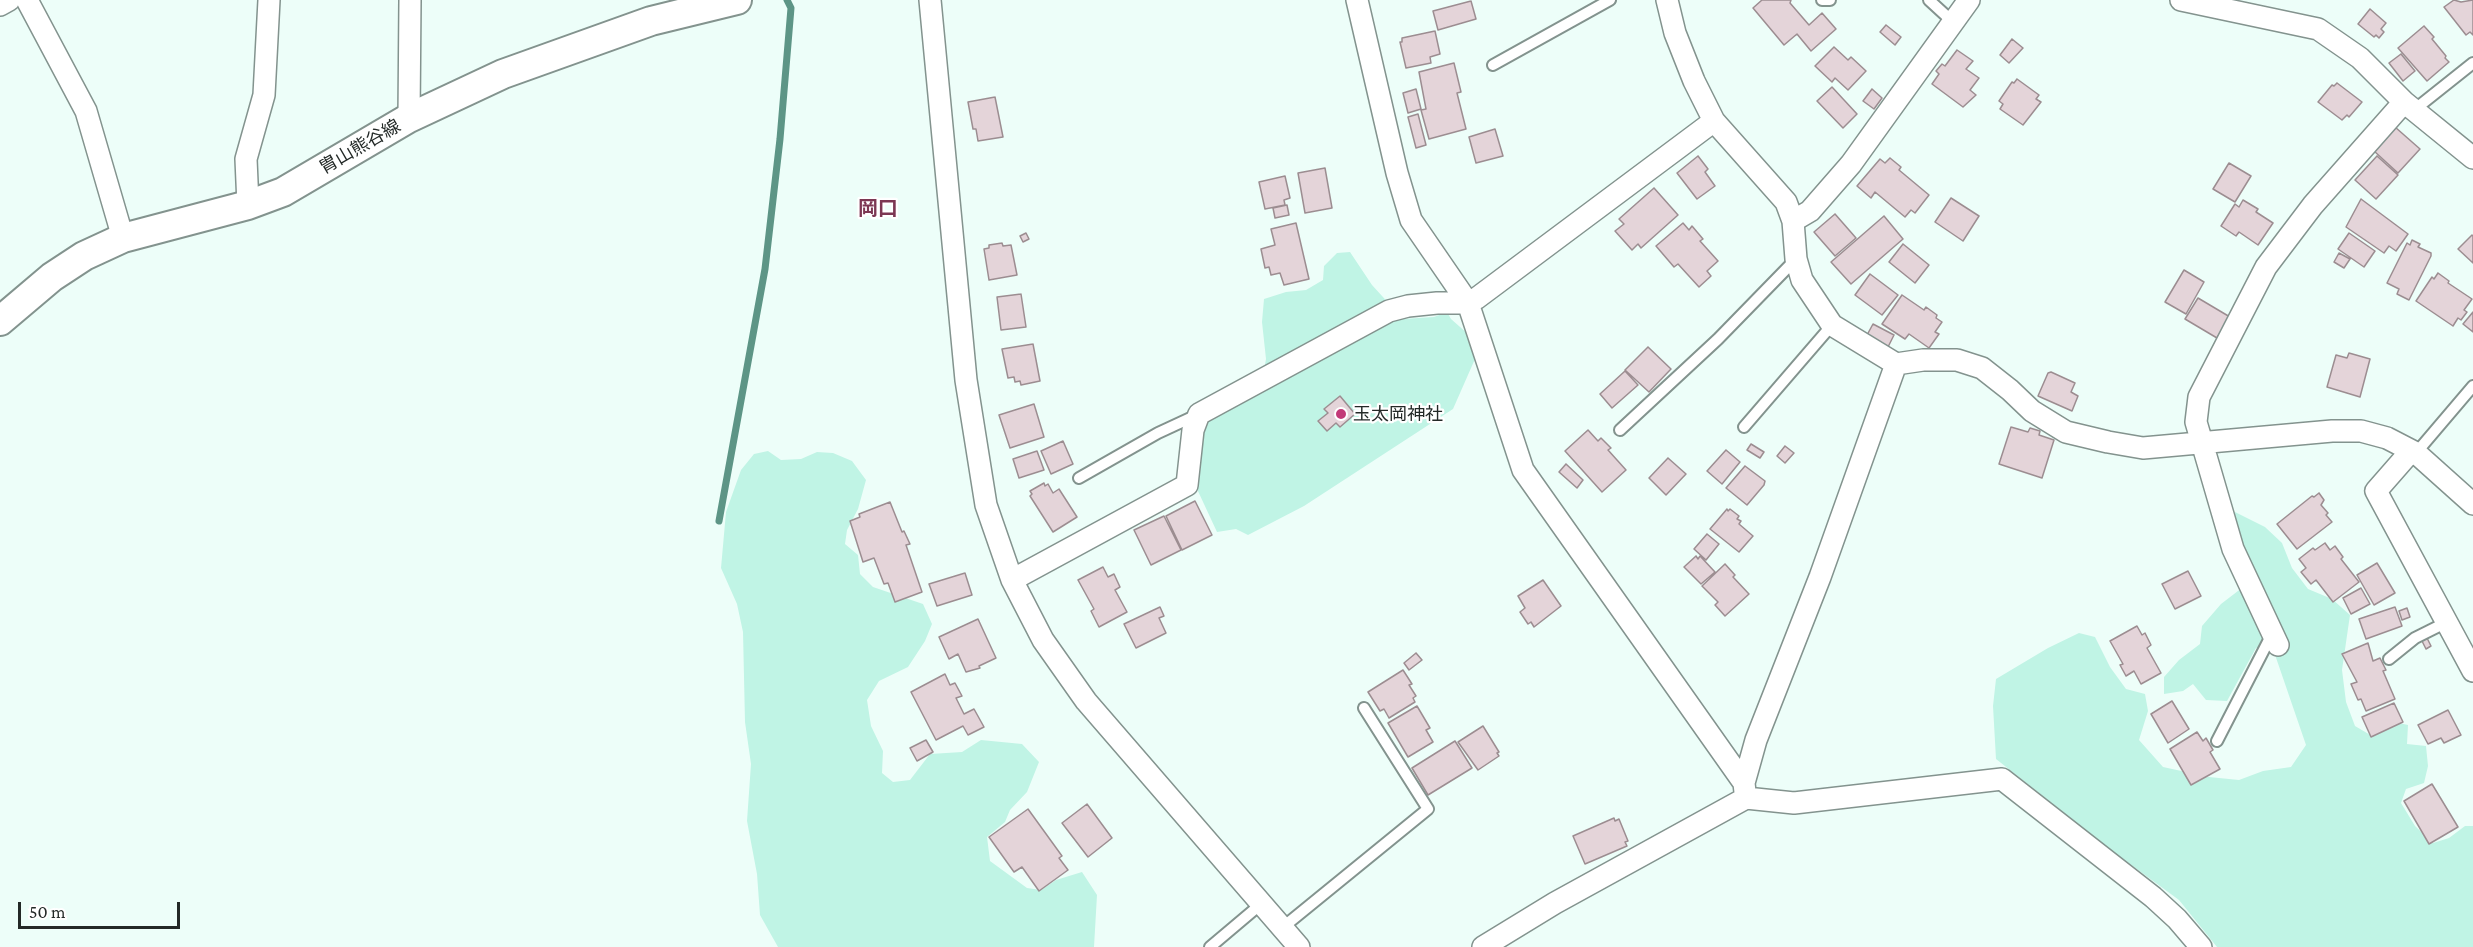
<!DOCTYPE html>
<meta charset="utf-8">
<style>
body{margin:0}
#map{position:relative;width:2473px;height:947px;overflow:hidden;background:#edfef9;font-family:"Crimson Pro",serif}
canvas{display:block}
.scale{position:absolute;left:18px;top:902px;width:162px;height:27px;box-sizing:border-box;border:3px solid #232927;border-top:0;padding-left:8px;font-size:18px;line-height:21px;white-space:nowrap;color:#232927;-webkit-text-stroke:4px #fff;paint-order:stroke}
</style>
<div id="map">
<canvas width="2473" height="947"></canvas>
<div class="scale">50 m</div>
</div>
<script>
const c = document.querySelector('canvas').getContext('2d');
c.lineJoin = 'round';
function fill(path, color) {
  c.fillStyle = color;
  c.fill(path, 'evenodd');
}
function toPath(rows) {
  const path = new Path2D();
  for (const r of rows) {
    path.moveTo(r[0], r[1]);
    for (let i = 2; i < r.length; i += 2) path.lineTo(r[i], r[i + 1]);
  }
  return path;
}
function stroke(path, color, width, dash) {
  c.strokeStyle = color;
  c.lineWidth = width;
  c.lineCap = dash ? 'butt' : 'round';
  c.setLineDash(dash || []);
  c.stroke(path);
}
function write(font, color, halo, rows, align = 'center') {
  c.font = font + ' "Crimson Pro","Noto Sans JP",serif';
  c.lineWidth = 4.5;
  c.setLineDash([]);
  c.textBaseline = 'middle';
  c.strokeStyle = halo;
  c.fillStyle = color;
  for (const [text, x, y, turn = 0] of rows) {
    c.save();
    c.translate(x, y);
    c.rotate((+turn || 0) * Math.PI / 180);
    c.textAlign = isNaN(turn) ? turn : align;
    if (halo) c.strokeText(text, 0, 0);
    c.fillText(text, 0, 0);
    c.restore();
  }
}
const green = toPath([
 [1350,252,1372,285,1403,319,1434,317,1447,312,1451,319,1468,334,1475,359,1453,409,1304,506,1248,535,1236,529,1217,532,1197,489,1205,424,1261,387,1266,359,1262,322,1264,299,1286,292,1306,290,1323,280,1324,266,1337,253],
 [768,451,781,460,801,459,817,452,833,453,852,461,866,480,858,509,847,530,845,544,858,555,860,574,873,587,923,604,932,624,925,641,908,667,879,681,867,700,871,726,883,751,882,773,893,782,910,780,930,754,962,752,981,740,1022,744,1039,762,1027,792,1010,810,1005,822,987,837,990,861,1027,888,1041,890,1056,880,1082,872,1097,895,1094,947,778,947,760,915,757,874,747,821,751,764,745,722,743,632,737,604,721,568,726,512,741,470,754,454],
 [2235,512,2265,527,2282,543,2292,568,2308,589,2332,599,2350,615,2342,670,2346,702,2355,726,2372,736,2390,721,2408,725,2407,744,2426,746,2428,766,2424,783,2406,789,2401,803,2415,826,2433,843,2449,838,2465,826,2473,826,2473,947,2217,947,2179,900,2115,853,1996,759,1993,706,1996,679,2048,648,2079,633,2095,637,2110,667,2126,689,2145,694,2148,711,2139,740,2163,767,2209,777,2239,780,2263,771,2291,767,2306,745,2272,646,2256,648,2227,701,2206,700,2193,684,2183,691,2164,694,2164,677,2179,660,2200,644,2202,626,2221,604,2251,581,2232,522]
]);
const stream = toPath([
 [719,521,765,269,780,139,791,8,787,0]
]);
const building = toPath([
 [1762,0,1791,0,1790,3,1809,25,1822,13,1836,29,1811,51,1797,34,1784,45,1753,8,1762,0],
 [2454,0,2461,2,2473,0,2473,35,2470,32,2466,35,2444,7,2454,0],
 [1471,1,1476,19,1438,30,1433,11,1471,1],
 [2370,9,2386,23,2381,29,2384,32,2379,38,2376,35,2374,37,2358,24,2370,9],
 [1886,25,1901,37,1895,45,1880,32,1886,25],
 [2424,26,2434,37,2432,39,2446,56,2445,58,2449,62,2427,81,2398,48,2424,26],
 [1435,31,1440,54,1430,57,1431,63,1406,68,1400,42,1402,42,1402,38,1435,31],
 [2012,39,2023,48,2009,63,2000,55,2012,39],
 [1834,47,1848,60,1851,57,1866,71,1848,90,1835,78,1832,82,1815,66,1834,47],
 [1957,50,1973,61,1966,69,1979,78,1970,90,1976,95,1963,107,1932,84,1939,74,1936,71,1942,64,1945,66,1957,50],
 [2401,54,2415,71,2403,81,2389,63,2401,54],
 [1454,63,1461,92,1457,93,1466,129,1429,139,1421,110,1426,109,1419,72,1454,63],
 [2017,79,2039,95,2036,99,2041,102,2023,125,2000,109,2003,104,1999,101,2012,82,2014,83,2017,79],
 [2337,83,2362,102,2349,117,2347,115,2342,120,2318,102,2332,85,2334,86,2337,83],
 [1832,87,1857,114,1843,128,1817,101,1832,87],
 [1416,89,1421,109,1408,113,1403,93,1416,89],
 [1872,89,1882,98,1874,109,1863,101,1872,89],
 [995,97,1003,137,978,141,976,129,973,129,968,102,995,97],
 [1418,114,1426,145,1416,148,1408,117,1418,114],
 [2395,127,2420,149,2398,173,2374,151,2395,127],
 [1495,129,1503,156,1476,163,1469,137,1495,129],
 [1698,156,1708,169,1705,172,1715,186,1697,199,1677,173,1698,156],
 [2377,156,2398,175,2376,199,2355,180,2377,156],
 [1890,158,1901,167,1899,170,1929,195,1915,213,1911,210,1905,217,1875,192,1871,198,1857,186,1880,159,1885,163,1890,158],
 [2229,163,2251,176,2235,202,2213,189,2229,163],
 [1325,168,1332,208,1305,213,1298,173,1325,168],
 [1285,176,1290,198,1284,200,1285,205,1265,209,1259,182,1285,176],
 [1654,188,1678,215,1641,248,1638,244,1632,250,1615,231,1624,224,1619,219,1654,188],
 [1951,198,1979,216,1963,241,1935,222,1951,198],
 [2361,199,2408,234,2396,251,2389,246,2384,253,2346,227,2361,199],
 [2243,200,2258,209,2256,212,2273,223,2258,245,2239,232,2236,236,2221,226,2235,204,2239,207,2243,200],
 [1287,205,1289,215,1275,218,1273,208,1287,205],
 [1835,214,1856,238,1835,256,1814,232,1835,214],
 [1884,216,1903,239,1851,284,1831,262,1884,216],
 [1296,223,1309,279,1284,285,1280,273,1271,275,1269,267,1265,268,1261,249,1275,245,1271,229,1296,223],
 [1683,223,1689,230,1692,226,1703,239,1700,241,1718,261,1707,271,1711,276,1699,287,1678,264,1674,267,1656,246,1683,223],
 [1026,233,1029,239,1023,242,1020,236,1026,233],
 [2349,233,2375,251,2364,267,2338,249,2349,233],
 [2472,235,2473,236,2473,263,2458,249,2472,235],
 [2412,240,2420,244,2418,247,2431,253,2431,256,2409,300,2397,294,2399,289,2387,283,2407,243,2410,245,2412,240],
 [1002,243,1003,246,1011,245,1017,275,989,280,984,249,989,248,989,245,1002,243],
 [1903,244,1929,265,1915,283,1889,262,1903,244],
 [2339,253,2350,259,2344,268,2334,262,2339,253],
 [2184,270,2204,282,2186,314,2165,302,2184,270],
 [2438,273,2449,281,2448,283,2472,299,2464,310,2467,312,2461,320,2458,318,2453,326,2416,301,2432,277,2434,279,2438,273],
 [1870,274,1898,295,1882,315,1855,295,1870,274],
 [1021,294,1026,327,1001,330,997,297,1021,294],
 [1902,295,1924,310,1926,307,1937,315,1936,318,1942,322,1935,332,1939,334,1929,348,1909,334,1905,339,1882,324,1902,295],
 [2198,298,2230,317,2217,338,2185,319,2198,298],
 [2473,312,2473,332,2463,324,2473,312],
 [1873,324,1894,335,1888,347,1867,335,1873,324],
 [1033,344,1040,381,1021,385,1020,381,1015,382,1014,377,1008,378,1002,349,1033,344],
 [1648,347,1671,369,1649,392,1625,370,1648,347],
 [2349,353,2370,359,2360,397,2327,387,2336,355,2347,358,2349,353],
 [1625,371,1638,385,1612,408,1600,394,1625,371],
 [2051,372,2075,383,2071,392,2078,396,2072,411,2038,396,2048,373,2051,372],
 [1340,396,1355,414,1340,427,1336,423,1327,431,1318,421,1328,413,1324,409,1340,396],
 [1034,404,1044,437,1010,448,999,415,1034,404],
 [2011,427,2028,432,2030,428,2040,431,2039,435,2054,440,2042,478,1999,464,2011,427],
 [1588,430,1598,441,1601,438,1611,448,1608,450,1626,470,1602,492,1565,451,1588,430],
 [1063,441,1073,464,1051,474,1041,451,1063,441],
 [1751,444,1764,452,1760,458,1747,450,1751,444],
 [1785,446,1794,453,1785,463,1777,456,1785,446],
 [1726,450,1740,462,1722,484,1707,471,1726,450],
 [1037,451,1044,470,1019,478,1013,459,1037,451],
 [1668,458,1686,474,1666,495,1649,478,1668,458],
 [1566,464,1583,480,1577,488,1559,472,1566,464],
 [1745,466,1765,481,1764,485,1747,505,1726,488,1745,466],
 [1044,483,1045,486,1048,484,1053,493,1059,489,1077,517,1053,532,1030,496,1032,494,1030,491,1044,483],
 [2319,493,2324,500,2321,505,2328,513,2326,515,2332,522,2297,549,2277,524,2312,496,2314,497,2319,493],
 [1195,501,1212,535,1182,550,1166,516,1195,501],
 [890,502,902,532,904,531,910,544,906,545,922,592,895,602,888,583,884,584,874,558,863,562,850,521,860,517,859,514,890,502],
 [1727,509,1728,511,1730,509,1739,516,1737,519,1741,521,1739,524,1753,536,1739,552,1710,529,1727,509],
 [1164,516,1181,550,1151,565,1134,530,1164,516],
 [1707,534,1719,544,1706,560,1694,549,1707,534],
 [2325,543,2330,550,2335,546,2343,557,2341,559,2359,582,2333,602,2316,580,2311,584,2301,572,2306,568,2299,559,2313,548,2315,550,2325,543],
 [1696,556,1698,559,1700,556,1715,572,1701,584,1684,567,1696,556],
 [2377,563,2395,593,2374,605,2357,575,2377,563],
 [1725,564,1735,575,1733,577,1749,594,1725,616,1715,605,1718,602,1702,586,1725,564],
 [1103,567,1108,577,1114,574,1120,587,1115,590,1127,612,1099,627,1091,611,1094,609,1078,580,1103,567],
 [2188,571,2201,596,2175,609,2162,584,2188,571],
 [965,573,972,595,937,606,929,584,965,573],
 [1543,580,1561,606,1534,627,1531,622,1528,624,1520,612,1525,608,1518,596,1543,580],
 [2361,588,2370,604,2351,614,2343,598,2361,588],
 [1160,607,1164,616,1159,618,1166,633,1136,648,1124,624,1160,607],
 [2395,607,2402,626,2366,639,2359,619,2395,607],
 [2407,608,2410,617,2402,620,2399,611,2407,608],
 [978,619,996,658,979,666,980,668,966,672,958,654,949,659,939,637,978,619],
 [2137,626,2142,635,2145,633,2151,645,2147,648,2161,673,2141,684,2134,671,2126,676,2120,665,2123,664,2110,641,2137,626],
 [2427,638,2431,646,2426,649,2422,641,2427,638],
 [2368,643,2373,661,2380,658,2386,670,2383,671,2395,699,2366,711,2361,699,2358,700,2351,684,2357,682,2342,654,2368,643],
 [1416,653,1422,660,1409,670,1404,663,1416,653],
 [1403,670,1412,684,1409,685,1416,696,1413,698,1415,702,1389,718,1384,709,1380,711,1368,692,1403,670],
 [945,674,950,685,955,683,962,696,956,698,964,714,974,709,984,727,968,735,963,726,936,740,911,692,945,674],
 [2172,701,2189,729,2168,743,2151,714,2172,701],
 [2394,703,2403,722,2371,737,2362,717,2394,703],
 [1417,706,1430,728,1426,730,1433,742,1408,757,1388,723,1417,706],
 [2448,710,2461,735,2444,743,2441,738,2428,744,2418,725,2448,710],
 [1483,726,1499,752,1497,753,1499,756,1478,770,1458,742,1483,726],
 [2197,732,2203,741,2206,738,2213,750,2210,752,2220,769,2191,785,2170,749,2197,732],
 [926,740,933,752,917,761,910,748,926,740],
 [1455,741,1472,768,1428,795,1412,768,1455,741],
 [2432,784,2458,827,2429,844,2404,801,2432,784],
 [1087,804,1112,838,1088,857,1062,823,1087,804],
 [1028,809,1062,856,1059,858,1068,870,1039,891,1022,867,1014,872,989,837,1028,809],
 [1614,818,1615,821,1619,819,1628,841,1625,842,1627,846,1585,864,1573,836,1614,818]
]);
const service = toPath([
 [1822,0,1830,0],
 [1929,0,1953,22],
 [1493,65,1610,0],
 [2414,110,2473,63],
 [1744,427,1832,325],
 [1620,430,1718,339,1796,259],
 [2416,453,2473,386],
 [1079,478,1158,433,1199,414],
 [2389,659,2415,638,2447,622],
 [2217,741,2272,634],
 [1282,928,1428,809,1364,708],
 [1210,947,1261,904]
]);
const minor = toPath([
 [27,0,86,111,123,238],
 [930,0,966,380,986,505,1012,580,1043,640,1086,701,1299,947],
 [1357,0,1397,173,1411,220,1468,303,1523,470,1744,783],
 [1667,0,1675,33,1694,81,1714,121,1786,202,1793,221,1796,259,1802,280,1832,325,1896,364,1923,360,1957,360,1982,368,2010,390,2032,411,2066,432,2108,442,2143,448,2332,431,2361,431,2387,438,2416,453,2473,504],
 [2181,0,2318,29,2360,58,2404,102,2473,158],
 [0,5,9,0],
 [409,118,410,0],
 [248,205,246,159,264,95,269,0],
 [1793,221,1810,211,1851,164,1969,0],
 [2411,451,2376,491,2473,671],
 [1012,580,1187,485,1193,430,1199,414,1389,311,1408,306,1437,303,1468,303,1477,298,1714,121],
 [2278,645,2233,549,2196,422,2199,397,2266,267,2313,205,2404,102],
 [1745,792,1744,783,1756,740,1820,577,1896,364],
 [1483,947,1555,903,1746,798,1794,803,2002,779,2153,897,2177,919,2201,947]
]);
const secondary = toPath([
 [0,321,52,277,84,256,123,238,248,205,283,192,409,118,503,74,651,21,737,0]
]);
const markers = [
 [1341,414,6,"#c23a78"]
];
const streetNames = [
 ["胄山熊谷線",360,147,-30]
];
const poiNames = [
 ["玉太岡神社",1353,414]
];
const neighbourhoodNames = [
 ["岡口",878,209]
];
fill(green, '#c0f4e5');
stroke(stream, '#5d9586', 7);
fill(building, '#e4d4d9');
stroke(building, '#9c8d91', 1.5);
stroke(service, '#83938e', 14);
stroke(minor, '#83938e', 24);
stroke(secondary, '#83938e', 32);
stroke(service, '#fff', 10);
stroke(minor, '#fff', 21);
stroke(secondary, '#fff', 28);
for (const [x, y, r, color] of markers) {
  const dot = new Path2D();
  dot.arc(x, y, r, 0, 2 * Math.PI);
  c.fillStyle = color;
  c.fill(dot);
  stroke(dot, '#fff', 2);
}
write('18px', '#232927', '#fff', streetNames);
write('18px', '#232927', '#fff', poiNames, 'left');
write('bold 20px', '#7c3753', '#fff', neighbourhoodNames);
</script>
